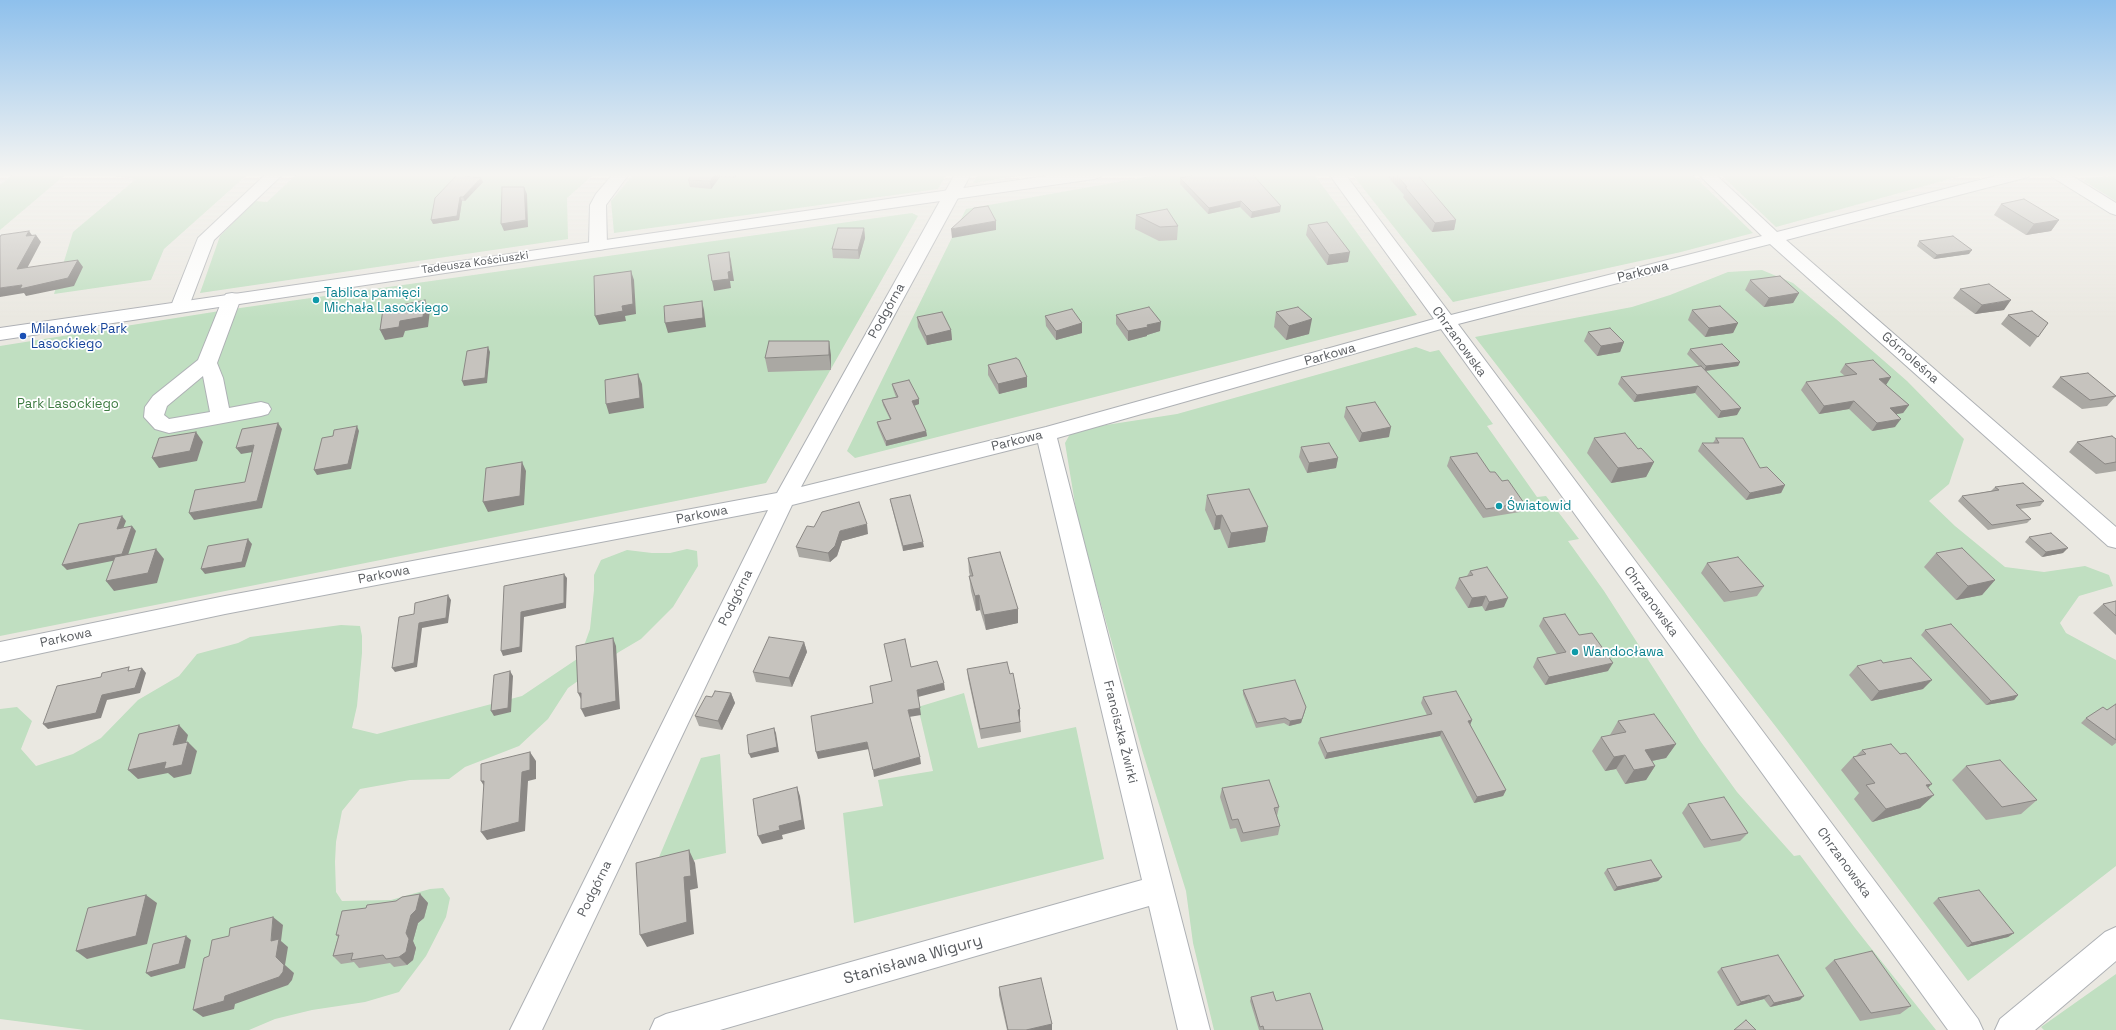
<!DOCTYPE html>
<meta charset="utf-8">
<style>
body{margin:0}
canvas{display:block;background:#eae8e1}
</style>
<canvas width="2116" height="1030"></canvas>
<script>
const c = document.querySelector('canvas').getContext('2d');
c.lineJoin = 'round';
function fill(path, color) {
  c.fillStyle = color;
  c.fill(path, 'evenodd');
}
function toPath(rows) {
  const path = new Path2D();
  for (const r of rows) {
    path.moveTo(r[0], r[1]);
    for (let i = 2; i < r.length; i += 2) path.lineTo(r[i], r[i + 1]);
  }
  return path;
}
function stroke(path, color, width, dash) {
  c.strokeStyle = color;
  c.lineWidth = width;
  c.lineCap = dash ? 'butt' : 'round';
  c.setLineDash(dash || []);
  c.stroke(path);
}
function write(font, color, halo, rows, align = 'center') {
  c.font = font + ' "Space Grotesk",sans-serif';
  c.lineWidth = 3.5;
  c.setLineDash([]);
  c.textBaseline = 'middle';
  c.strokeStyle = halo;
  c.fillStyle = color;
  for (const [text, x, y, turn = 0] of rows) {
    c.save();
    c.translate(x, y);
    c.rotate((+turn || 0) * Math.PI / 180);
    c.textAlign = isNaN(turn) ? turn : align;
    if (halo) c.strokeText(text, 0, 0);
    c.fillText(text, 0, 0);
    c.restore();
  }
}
const green = toPath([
 [13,174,66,174,0,230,0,185],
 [101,174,248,174,164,249,151,280,54,294,73,232,136,179],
 [297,174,594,174,567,198,568,239,200,293,220,236,255,201,267,202],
 [634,174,947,174,938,189,614,233,611,201],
 [978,174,1031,174,973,183],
 [1163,174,1314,174,1417,315,855,458,847,451,966,209],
 [1352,174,1692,174,1753,233,1681,252,1453,302],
 [1720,174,1968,174,1776,227],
 [2116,176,2116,201,2084,181,2086,178],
 [912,213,918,216,766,483,0,636,0,346,226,310],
 [1762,270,1793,283,1836,319,1907,381,1964,439,1949,484,1929,501,1955,526,2005,567,2044,572,2085,566,2109,575,2113,586,2079,596,2060,623,2066,633,2116,660,2116,866,1968,981,1783,736,1475,337,1632,307,1670,295,1728,272],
 [1416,347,1430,352,1439,350,1493,424,1487,426,1537,497,1546,496,1579,539,1568,541,1604,591,1701,742,1737,792,1794,856,1800,855,1855,928,1936,1030,1214,1030,1193,943,1186,891,1142,750,1078,522,1065,443,1070,434,1093,427,1177,414],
 [687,549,697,551,698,566,673,607,641,639,619,652,568,688,548,719,519,746,465,767,449,779,410,780,360,789,342,811,336,842,335,862,336,892,342,901,391,900,430,889,443,888,450,898,446,917,426,956,399,992,365,1002,312,1010,275,1019,249,1030,85,1030,0,1019,0,709,17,707,32,721,21,749,36,766,73,754,101,738,138,700,179,676,197,654,238,643,250,637,341,625,360,626,362,636,362,653,357,706,352,728,377,734,522,696,580,657,590,629,594,590,594,575,601,560,627,550,652,553,670,553],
 [964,693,978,748,1076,727,1104,859,854,923,843,813,883,806,878,780,933,771,918,707],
 [720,754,726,853,654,869,701,758],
 [2116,974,2116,1030,2044,1030,2041,1027]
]);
const street = toPath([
 [266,174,283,174,214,240,189,306,186,310,180,311,174,310,171,306,198,238,266,174],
 [613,174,629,174,606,205,607,245,604,249,598,250,592,249,589,245,590,205,596,194,613,174],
 [955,174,971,174,801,487,1046,427,1434,319,1329,174,1345,174,1451,315,1762,236,1698,174,1715,174,1777,232,2003,174,2030,174,2028,177,1786,240,2116,527,2116,548,2108,546,1770,244,1458,324,1978,1019,1983,1030,1948,1030,1441,329,1057,438,1210,1030,1178,1030,1149,906,720,1030,650,1030,655,1019,666,1014,1142,880,1038,443,792,505,542,1030,510,1030,768,510,225,614,0,662,0,642,225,596,777,493,955,174],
 [2050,174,2069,174,2116,203,2116,215,2110,213,2052,177,2050,174],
 [232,293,238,294,241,298,217,363,223,378,229,408,261,402,268,404,271,409,268,414,261,416,169,433,155,429,144,417,145,407,153,396,198,360,223,298,226,294,232,293],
 [203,376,210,412,169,419,164,415,167,406,203,376],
 [2116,927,2116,961,2035,1030,1995,1030,2000,1019,2105,932,2116,927]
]);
const secondary = toPath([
 [1060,174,1102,174,1100,177,1094,179,598,250,0,340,0,328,1060,174]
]);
const wall = toPath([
 [467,174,466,177,481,178,483,182,465,201,462,201,459,220,433,224],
 [692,174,738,174,735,178,720,177,711,189,690,187,688,180],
 [1385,174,1417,174,1456,220,1454,230,1432,232,1403,197,1404,195],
 [1180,178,1280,212,1251,218,1240,207,1208,214,1180,184],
 [2001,204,2059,220,2051,231,2026,235,1994,215],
 [1136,215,1178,226,1177,240,1159,241,1135,229],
 [1308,225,1348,262,1327,265,1306,235],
 [864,228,865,238,859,259,833,258,832,249],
 [1919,241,1969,254,1934,259,1917,246],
 [1750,280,1799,293,1793,303,1764,307,1745,290],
 [1960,289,2004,310,1975,314,1953,298],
 [1692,310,1738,323,1733,333,1705,337,1688,320],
 [1276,312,1309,334,1286,340,1274,327],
 [1116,315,1160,331,1147,335,1147,336,1128,341,1116,324],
 [2008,315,2048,323,2030,347,2001,324],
 [1045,316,1082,323,1082,333,1056,340,1046,326],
 [917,317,951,330,952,340,927,345,918,327],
 [1588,332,1624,342,1620,352,1597,356,1584,341],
 [1690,349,1740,362,1738,366,1706,371,1737,415,1718,418,1695,393,1634,402,1618,384,1621,377,1699,366,1687,354],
 [831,355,831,370,768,372,765,358],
 [1845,364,1891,377,1886,385,1909,405,1903,413,1896,414,1895,427,1872,431,1849,409,1819,414,1801,390,1806,382,1845,376,1840,372],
 [988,365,1027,377,1027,387,999,394,988,375],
 [2060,377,2116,396,2107,406,2082,409,2052,387],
 [892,384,919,404,914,406,926,431,927,436,886,446,878,427,877,422,890,419,883,405,882,400,896,397,893,389],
 [1346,407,1389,437,1359,442,1344,417],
 [1594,438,1638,449,1654,462,1646,477,1611,483,1587,453],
 [1716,438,1785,485,1781,493,1746,500,1698,451,1702,443,1713,443],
 [2116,439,2116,471,2096,474,2069,452,2077,442],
 [1301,447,1338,458,1336,468,1307,473,1299,457],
 [1450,457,1490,472,1502,481,1524,503,1520,512,1483,518,1447,466],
 [1995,487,2044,501,2040,506,2020,509,2031,519,2027,523,1988,530,1958,501,1962,496,1991,491],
 [1207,495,1268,527,1265,542,1228,548,1220,529,1214,530,1205,510],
 [890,499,924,547,903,551,891,504],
 [868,534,842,541,837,556,830,562,799,557,796,547],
 [2029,537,2063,553,2042,557,2025,542],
 [1936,553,1995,580,1982,595,1956,600,1924,567],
 [968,558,1018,609,1018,623,986,630,980,610,976,611,971,591,969,576,970,576,969,572],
 [1707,563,1764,586,1757,596,1724,602,1701,573],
 [1470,571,1504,607,1485,611,1482,606,1468,608,1455,588,1459,578,1467,576],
 [2116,601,2116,635,2093,613,2103,604],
 [1543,618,1579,635,1608,671,1545,685,1533,667,1537,658,1557,654,1539,626],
 [1925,630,2018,695,2014,700,1986,705,1921,635],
 [804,642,807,652,792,687,756,682,753,672],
 [1883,663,1923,689,1871,701,1849,675,1857,666],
 [967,669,1020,709,1020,719,1021,732,981,739,968,678],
 [1243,690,1305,711,1301,723,1289,726,1284,723,1256,728,1243,694],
 [731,693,735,703,722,730,699,726,695,716,712,697],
 [1423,697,1472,720,1470,725,1506,790,1503,796,1474,803,1440,736,1325,759,1318,743,1320,738,1427,715,1421,703],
 [2116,704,2116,743,2112,746,2081,723,2086,718,2107,710],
 [1618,721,1676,744,1666,758,1652,761,1655,766,1646,780,1625,784,1616,769,1605,771,1592,751,1601,737,1610,736,1610,735],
 [1862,750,1928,788,1920,808,1872,822,1854,799,1859,793,1841,770,1853,757,1856,756],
 [1966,766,2037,800,2021,814,1986,820,1952,780],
 [1222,788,1279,807,1277,816,1280,826,1278,835,1241,842,1236,828,1230,829,1220,797],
 [1688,804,1748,833,1740,841,1704,848,1682,813],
 [1607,869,1662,877,1658,881,1614,891,1604,873],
 [420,894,428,903,424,918,418,923,413,941,416,948,413,960,407,965,394,967,390,963,359,968,354,962,341,964,333,956,338,937,336,935,366,908,396,901],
 [1938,898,2014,933,2008,937,1967,947,1933,903],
 [1834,960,1911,1006,1900,1014,1860,1021,1825,968],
 [1721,968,1800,1000,1770,1007,1764,999,1737,1006,1717,972],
 [999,987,1052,1024,1052,1030,1007,1030,999,995],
 [1251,997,1276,1001,1323,1030,1259,1030,1250,1001]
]);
const shadedWall = toPath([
 [715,174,720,174,720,177,711,189,710,181],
 [734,174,738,174,735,178],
 [481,178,483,182,465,201,463,197],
 [524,187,527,194,528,227,504,231,501,224],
 [460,197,462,201,459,220,433,224,431,220],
 [1241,201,1240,207,1208,214,1209,208],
 [1281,206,1280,212,1251,218,1252,212],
 [1456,220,1454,230,1432,232,1435,223],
 [2059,220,2051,231,2026,235,2034,224],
 [996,221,996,230,952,238,951,229],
 [864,228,865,238,859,259,858,250],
 [29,231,34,238,36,235,41,242,23,276,17,269,26,236],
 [1972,250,1969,254,1934,259,1937,255],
 [729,252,731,261,734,281,730,281,731,288,714,291,712,281,728,272],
 [1350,252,1348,262,1327,265,1329,255],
 [78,260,83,267,74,286,26,296,24,293,0,297,0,288,22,285],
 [631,271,634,280,636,314,625,316,626,321,599,325,595,316,622,306],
 [1799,293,1793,303,1764,307,1769,298],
 [425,300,430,310,428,327,405,331,403,337,385,340,380,330,400,321],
 [2011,300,2004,310,1975,314,1982,305],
 [702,301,704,310,706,327,668,333,665,323],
 [1312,319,1309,334,1286,340,1289,326],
 [1161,322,1160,331,1147,335,1147,336,1128,341,1128,331,1147,325],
 [1082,323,1082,333,1056,340,1056,331],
 [1738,323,1733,333,1705,337,1709,328],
 [951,330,952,340,927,345,926,336],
 [829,341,831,355,831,370,829,355],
 [1624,342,1620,352,1597,356,1601,346],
 [488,347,490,352,487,383,464,386,462,381],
 [1740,362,1738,366,1704,371,1706,366],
 [638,374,642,384,644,408,609,414,606,404],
 [1027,377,1027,387,999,394,998,384],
 [1891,377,1886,385,1879,379],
 [1698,386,1695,393,1634,402,1637,395],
 [919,399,919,404,913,406,912,401],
 [1854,401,1849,409,1819,414,1824,406],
 [1909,405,1903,413,1884,416,1890,408],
 [1741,408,1737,415,1718,418,1721,411],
 [1901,419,1895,427,1872,431,1877,423],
 [278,423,282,429,262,508,194,520,189,513,257,501],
 [357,426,359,431,351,469,317,475,314,470],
 [1391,427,1389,437,1359,442,1362,433],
 [926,431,927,436,886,446,886,441],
 [196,432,203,442,197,461,159,468,152,458],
 [254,445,259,451,241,454,236,448],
 [1338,458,1336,468,1307,473,1309,463],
 [522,462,526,471,524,505,488,512,483,502],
 [1654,462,1646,477,1611,483,1618,468],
 [1785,485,1781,493,1746,500,1750,493],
 [1222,515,1220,529,1214,530,1216,516],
 [122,516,126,521,121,534,117,529],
 [867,524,868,534,842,541,837,556,830,562,828,553,840,531],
 [132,526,136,531,127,558,67,570,62,565],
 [1268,527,1265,542,1228,548,1231,533],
 [248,539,252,544,245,567,205,574,201,569],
 [923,542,924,547,903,551,903,546],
 [2068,548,2063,553,2042,557,2046,552],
 [156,549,164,559,157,583,114,591,106,581],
 [564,574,567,578,566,608,524,617,522,652,503,656,501,651,521,612],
 [1995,580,1982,595,1956,600,1968,586],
 [448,595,451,600,448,623,422,628,417,667,395,672,392,668,419,623],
 [979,595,980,610,976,611,975,596],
 [1486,596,1482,606,1468,608,1472,598],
 [1508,598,1504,607,1485,611,1489,602],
 [1018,609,1018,623,986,630,984,615],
 [613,638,616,646,620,709,585,717,581,709],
 [804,642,807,652,792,687,789,678],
 [1613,663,1608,671,1545,685,1549,677],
 [142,668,146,673,140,693,107,700,101,718,48,729,43,724,102,695],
 [510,671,513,676,511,712,494,716,491,711],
 [1932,680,1923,689,1871,701,1879,691],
 [944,683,945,690,918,697,917,690],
 [578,693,581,693,582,701],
 [731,693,735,703,722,730,718,721],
 [2018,695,2014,700,1986,705,1991,701],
 [1306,707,1301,723,1289,726,1290,721],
 [920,708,921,715,909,717,908,710],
 [1020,709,1020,719,1018,719,1018,710],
 [1472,720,1470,725,1468,721],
 [179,725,188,735,183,755,173,745],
 [774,728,776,733,779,752,751,758,749,754],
 [1442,731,1440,736,1325,759,1327,753],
 [188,742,197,751,191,774,174,778,168,773,138,779,128,770],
 [867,742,869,749,818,759,816,752],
 [1676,744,1666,758,1636,764,1645,750],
 [530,752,536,761,536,779,528,781,525,831,487,840,481,832,522,772],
 [1625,755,1616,769,1605,771,1614,757],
 [920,757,921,764,874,777,873,770],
 [1655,766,1646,780,1625,784,1634,770],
 [481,781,484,781,487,791],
 [1932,784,1918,797,1926,785],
 [797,787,800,796,805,829,782,835,783,839,762,844,758,836,779,826],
 [1506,790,1503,796,1474,803,1477,797],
 [1934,795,1920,808,1872,822,1886,809],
 [689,850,695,863,698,888,690,890,694,934,647,947,640,935],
 [1662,877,1658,881,1614,891,1617,887],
 [420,894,428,903,424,918,418,923,413,941,416,948,413,960,407,965,399,957,411,915],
 [146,895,157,903,147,944,87,959,76,951],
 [273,917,283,925,281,941,288,947,285,965,294,973,292,980,288,985,235,1004,234,1009,203,1017,193,1010,225,996,276,957,271,941],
 [2014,933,2008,937,1967,947,1972,943],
 [186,936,191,940,185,968,151,977,146,973],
 [1769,995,1764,999,1737,1006,1741,1002],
 [1804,996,1800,1000,1770,1007,1774,1003],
 [1052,1024,1052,1030,1026,1030]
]);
const building = toPath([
 [458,174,464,174,464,176,481,178,463,197,460,197,457,216,431,220,435,198,458,174],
 [692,174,715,174,710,181,688,180,692,174],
 [1199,174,1252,174,1281,206,1252,212,1241,201,1209,208,1180,178,1199,174],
 [1396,174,1417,174,1456,220,1435,223,1405,187,1407,187,1396,174],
 [502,187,524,187,526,220,501,224,502,187],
 [2024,199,2059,220,2034,224,2001,204,2024,199],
 [988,206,996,221,951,229,974,208,988,206],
 [1167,209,1178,226,1160,227,1136,215,1167,209],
 [1327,222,1350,252,1329,255,1308,225,1327,222],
 [838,228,864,228,858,250,832,249,838,228],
 [29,231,26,236,36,235,17,269,78,260,68,278,20,289,22,285,0,288,0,237,1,235,29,231],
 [1953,236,1972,250,1937,255,1919,241,1953,236],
 [729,252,731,271,728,272,729,279,712,281,708,255,729,252],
 [631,271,633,304,622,306,623,311,595,316,594,276,631,271],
 [1780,276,1799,293,1769,298,1750,280,1780,276],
 [1989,284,2011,300,1982,305,1960,289,1989,284],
 [425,300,423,317,400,321,399,327,380,330,383,309,425,300],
 [702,301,703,318,665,323,664,306,702,301],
 [1720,306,1738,323,1709,328,1692,310,1720,306],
 [1149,307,1161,322,1147,325,1148,327,1128,331,1116,315,1149,307],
 [1298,307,1312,319,1289,326,1276,312,1298,307],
 [1072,309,1082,323,1056,331,1045,316,1072,309],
 [2032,311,2048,323,2038,337,2008,315,2032,311],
 [942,312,951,330,926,336,917,317,942,312],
 [1610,328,1624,342,1601,346,1588,332,1610,328],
 [769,341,829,341,829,355,765,358,769,341],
 [1722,344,1740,362,1706,366,1690,349,1722,344],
 [488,347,485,378,462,381,467,351,488,347],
 [1016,358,1019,360,1027,377,998,384,988,365,1016,358],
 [1873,360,1891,377,1879,379,1909,405,1890,408,1901,419,1877,423,1854,401,1824,406,1806,382,1857,374,1845,364,1873,360],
 [1701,366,1741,408,1721,411,1698,386,1637,395,1621,377,1701,366],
 [2088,373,2116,396,2090,400,2060,377,2088,373],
 [638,374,640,398,606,404,605,380,638,374],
 [909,380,919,399,912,401,926,431,886,441,877,422,891,419,882,400,898,397,892,384,909,380],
 [1375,402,1391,427,1362,433,1346,407,1375,402],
 [278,423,257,501,189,513,195,490,245,482,254,445,236,448,242,429,278,423],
 [357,426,348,464,314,470,322,438,333,436,334,430,357,426],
 [196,432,190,451,152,458,159,438,196,432],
 [1625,433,1638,449,1641,448,1654,462,1618,468,1594,438,1625,433],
 [2112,436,2116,439,2116,462,2105,464,2077,442,2112,436],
 [1716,438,1743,438,1760,468,1767,467,1785,485,1750,493,1702,443,1719,443,1716,438],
 [1329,443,1338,458,1309,463,1301,447,1329,443],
 [1477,453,1490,472,1495,472,1502,481,1508,480,1524,503,1486,509,1450,457,1477,453],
 [522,462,520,496,483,502,486,468,522,462],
 [2023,483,2044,501,2016,505,2031,519,1992,525,1962,496,1999,490,1995,487,2023,483],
 [1249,489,1268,527,1231,533,1222,515,1216,516,1207,495,1249,489],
 [910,495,923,542,903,546,890,499,910,495],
 [859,502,867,524,840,531,835,546,828,553,796,547,807,526,814,527,822,512,859,502],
 [122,516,117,529,132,526,122,554,62,565,79,524,122,516],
 [2051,533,2068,548,2046,552,2029,537,2051,533],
 [248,539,242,562,201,569,208,546,248,539],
 [1962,548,1995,580,1968,586,1936,553,1962,548],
 [156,549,148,573,106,581,115,557,156,549],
 [1000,552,1018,609,984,615,979,595,975,596,969,576,973,576,968,558,1000,552],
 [1738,557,1764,586,1730,592,1707,563,1738,557],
 [1487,567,1508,598,1489,602,1486,596,1472,598,1459,578,1473,575,1470,571,1487,567],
 [564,574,564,603,521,612,520,647,501,651,504,586,564,574],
 [448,595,446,618,419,623,414,663,392,668,399,617,414,614,415,603,448,595],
 [2116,601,2116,616,2103,604,2116,601],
 [1565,614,1579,635,1592,633,1613,663,1549,677,1537,658,1566,652,1543,618,1565,614],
 [1951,624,2018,695,1991,701,1925,630,1951,624],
 [769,637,804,642,789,678,753,672,769,637],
 [613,638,616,701,581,709,581,693,578,693,576,646,613,638],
 [905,639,911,667,937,661,944,683,917,690,920,708,908,710,920,757,873,770,867,742,816,752,811,716,873,703,870,686,892,681,884,644,905,639],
 [1911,658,1932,680,1879,691,1857,666,1881,660,1883,663,1911,658],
 [1007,662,1010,674,1013,673,1020,709,1018,710,1020,722,980,729,967,669,1007,662],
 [129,667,128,671,142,668,135,688,102,695,96,713,43,724,57,686,101,677,102,673,129,667],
 [510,671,508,708,491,711,494,675,510,671],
 [1295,680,1306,707,1302,719,1290,721,1285,718,1257,723,1243,690,1295,680],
 [715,691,731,693,718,721,695,716,706,696,712,697,715,691],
 [1456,691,1472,720,1468,721,1506,790,1477,797,1442,731,1327,753,1320,738,1432,714,1423,697,1456,691],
 [2116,704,2116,740,2086,718,2103,707,2107,710,2116,704],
 [1654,714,1676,744,1645,750,1655,766,1634,770,1625,755,1614,757,1601,737,1626,732,1618,721,1654,714],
 [179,725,173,745,188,742,182,765,164,769,166,762,128,770,139,734,179,725],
 [774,728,777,747,749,754,747,735,774,728],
 [1891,744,1900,754,1906,753,1932,784,1926,785,1934,795,1886,809,1866,785,1875,783,1853,757,1866,754,1862,750,1891,744],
 [530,752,530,770,522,772,519,822,481,832,484,781,481,781,481,764,530,752],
 [2000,760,2037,800,2002,807,1966,766,2000,760],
 [1269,780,1279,807,1274,808,1280,826,1243,833,1238,819,1232,820,1222,788,1269,780],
 [797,787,802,820,779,826,780,830,758,836,753,799,797,787],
 [1724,797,1748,833,1711,840,1688,804,1724,797],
 [689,850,691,876,684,877,687,922,640,935,636,863,689,850],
 [1651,860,1662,877,1617,887,1607,869,1651,860],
 [1979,890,2014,933,1972,943,1938,898,1979,890],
 [420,894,416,910,411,915,406,933,409,939,406,952,399,957,386,959,383,955,351,960,353,953,333,956,339,935,336,935,342,911,366,908,367,905,396,901,402,897,420,894],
 [146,895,136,936,76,951,88,908,146,895],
 [273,917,271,941,279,939,276,957,284,965,283,972,279,977,225,996,224,1001,193,1010,204,958,209,956,212,940,229,936,230,928,273,917],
 [186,936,179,964,146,973,153,944,186,936],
 [1872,951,1911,1006,1871,1013,1834,960,1872,951],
 [1778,955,1804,996,1774,1003,1769,995,1741,1002,1721,968,1778,955],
 [1041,978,1052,1024,1026,1030,1008,1030,999,987,1041,978],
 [1273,992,1276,1001,1310,993,1323,1030,1264,1030,1263,1026,1260,1027,1251,997,1273,992],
 [1746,1020,1756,1030,1734,1030,1746,1020]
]);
const markers = [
 [316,300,4,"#0f9aa8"],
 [23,336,4,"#1a4fb4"],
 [1499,506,4,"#0f9aa8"],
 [1575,652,4,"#0f9aa8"]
];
const farStreetnames = [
 ["Tadeusza Kościuszki",475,263,-8]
];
const streetNames = [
 ["Parkowa",1643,272,-14],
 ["Podgórna",887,311,-61],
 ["Chrzanowska",1459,342,54],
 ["Parkowa",1330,355,-16],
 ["Górnoleśna",1910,358,41],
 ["Parkowa",1017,441,-14],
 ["Parkowa",702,515,-11],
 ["Parkowa",384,575,-11],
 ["Podgórna",736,598,-64],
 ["Chrzanowska",1651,602,54],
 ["Parkowa",66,638,-12],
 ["Franciszka Żwirki",1120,732,76],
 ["Chrzanowska",1844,863,54],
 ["Podgórna",595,889,-64]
];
const cultureNames = [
 ["Tablica pamięci",324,293],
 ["Michała Lasockiego",324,308],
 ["Światowid",1507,506],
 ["Wandocława",1583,652]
];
const transitNames = [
 ["Milanówek Park",31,329],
 ["Lasockiego",31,344]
];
const parkNames = [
 ["Park Lasockiego",68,404]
];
const nearStreetnames = [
 ["Stanisława Wigury",913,960,-16]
];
fill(green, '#c0dfc1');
stroke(street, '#aeb1b5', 2);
stroke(secondary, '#aeb0b5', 2);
fill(street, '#fff');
fill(secondary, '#fff');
fill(wall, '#aaa8a3');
fill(shadedWall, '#8b8885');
fill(building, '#c6c3be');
stroke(building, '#8b8885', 1);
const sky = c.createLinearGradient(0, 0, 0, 318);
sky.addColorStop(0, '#8ec0ec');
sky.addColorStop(0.55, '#f6f5f2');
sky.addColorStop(1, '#f6f5f200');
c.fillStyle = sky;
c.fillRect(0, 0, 2116, 318);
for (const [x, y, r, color] of markers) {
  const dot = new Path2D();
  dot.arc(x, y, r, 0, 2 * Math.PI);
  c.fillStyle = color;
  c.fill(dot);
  stroke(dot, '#fff', 1.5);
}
write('11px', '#595c60', '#fff', farStreetnames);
write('13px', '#595c60', '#fff', streetNames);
write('13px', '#0d838f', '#fff', cultureNames, 'left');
write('13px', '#164399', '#fff', transitNames, 'left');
write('13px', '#3e7b42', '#fff', parkNames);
write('16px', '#595c60', '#fff', nearStreetnames);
</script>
